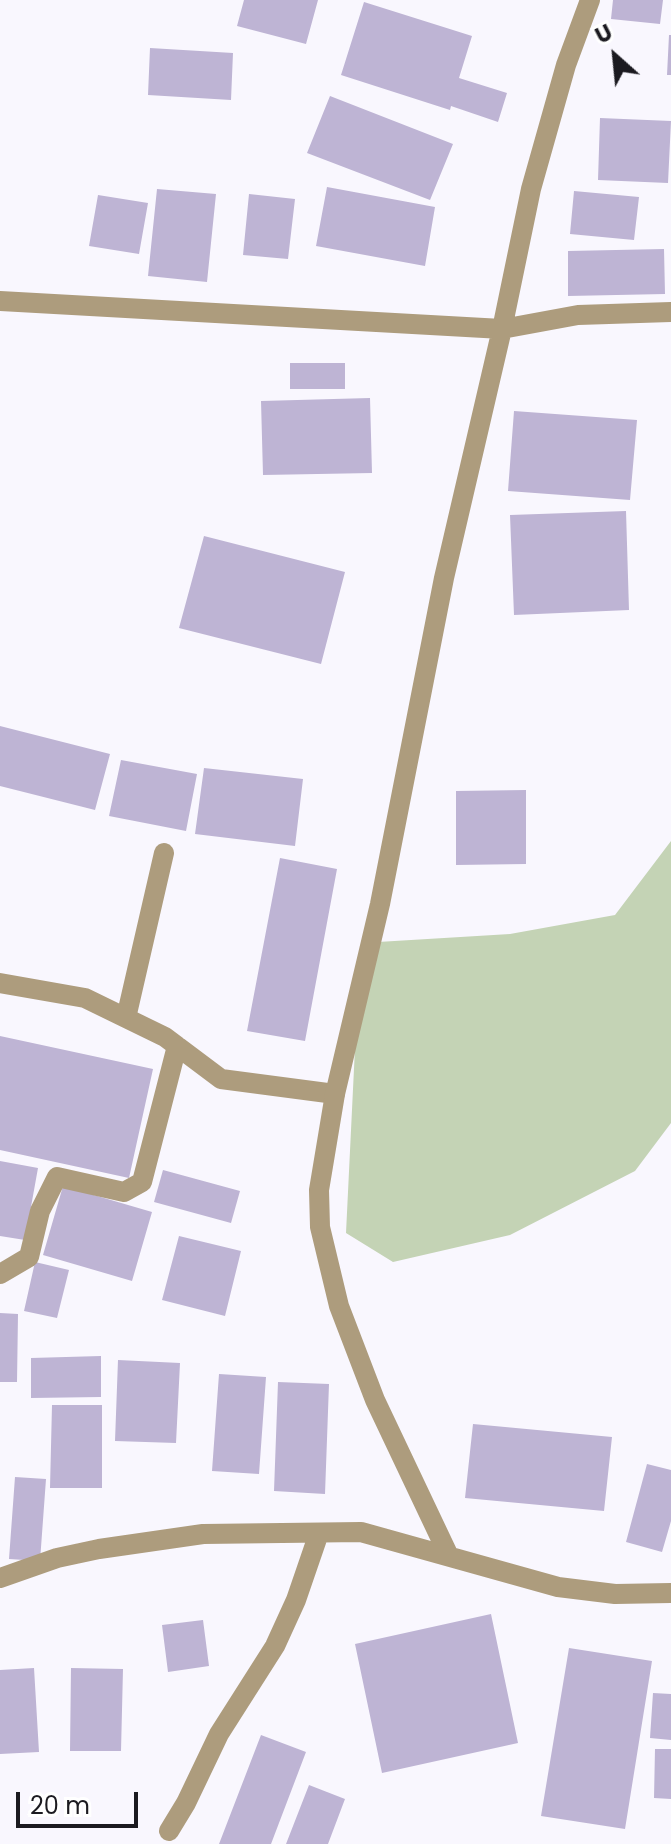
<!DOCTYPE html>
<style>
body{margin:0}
#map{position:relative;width:671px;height:1844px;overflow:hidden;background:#f9f7fe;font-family:Poppins,sans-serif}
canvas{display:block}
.north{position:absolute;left:575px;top:16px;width:80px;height:80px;-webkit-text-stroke:6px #fff;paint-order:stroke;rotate:333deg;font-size:22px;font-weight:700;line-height:32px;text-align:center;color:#1b1a20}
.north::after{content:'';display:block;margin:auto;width:28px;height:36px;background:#1b1a20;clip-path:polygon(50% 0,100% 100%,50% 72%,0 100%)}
.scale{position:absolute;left:16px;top:1792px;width:122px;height:36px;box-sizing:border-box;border:4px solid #1b1a20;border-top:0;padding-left:10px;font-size:24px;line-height:28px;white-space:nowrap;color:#1b1a20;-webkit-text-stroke:6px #fff;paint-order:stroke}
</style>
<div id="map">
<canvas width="671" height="1844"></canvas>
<div class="north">U</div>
<div class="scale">20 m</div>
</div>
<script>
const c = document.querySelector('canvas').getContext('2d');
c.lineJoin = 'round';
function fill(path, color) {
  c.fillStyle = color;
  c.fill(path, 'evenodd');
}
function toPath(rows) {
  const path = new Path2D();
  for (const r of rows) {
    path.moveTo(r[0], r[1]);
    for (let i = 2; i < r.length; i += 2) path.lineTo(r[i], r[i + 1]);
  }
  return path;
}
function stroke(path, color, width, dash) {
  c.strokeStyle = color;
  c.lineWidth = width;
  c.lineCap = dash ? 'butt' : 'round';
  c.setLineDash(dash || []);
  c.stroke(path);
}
const green = toPath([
 [671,841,671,1123,635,1171,510,1235,393,1262,346,1233,355,1048,378,942,510,934,615,915]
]);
const building = toPath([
 [244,0,318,0,306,44,237,26],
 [613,0,663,0,660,24,611,19],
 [364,2,472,36,459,78,507,93,498,122,451,106,450,110,341,75],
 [669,35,671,35,671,75,667,75],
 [150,48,233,53,231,100,148,95],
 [330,96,453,144,430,200,307,153],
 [600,118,671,121,668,183,598,180],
 [327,187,435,207,425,266,316,246],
 [157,189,216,194,207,282,148,276],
 [574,191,639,197,634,240,570,234],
 [249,194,295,199,288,259,243,255],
 [98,195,148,203,139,254,89,246],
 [664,249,665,294,568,296,568,251],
 [290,363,345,363,345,389,290,389],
 [370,398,372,473,263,475,261,401],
 [514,411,637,420,630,500,508,491],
 [626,511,629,610,514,615,510,515],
 [204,536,345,572,321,664,179,628],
 [0,726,110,754,95,810,0,786],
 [121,760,197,774,186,831,109,816],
 [204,768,303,779,295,846,195,834],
 [526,790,526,864,456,865,456,791],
 [280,858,337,869,305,1041,247,1031],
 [0,1036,153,1069,129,1178,0,1150],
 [0,1161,38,1168,25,1240,0,1236],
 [163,1170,240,1191,231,1223,154,1202],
 [63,1186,152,1212,132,1281,43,1255],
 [179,1236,241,1251,225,1316,162,1300],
 [35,1262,69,1270,57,1318,24,1311],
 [0,1313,18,1314,17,1382,0,1382],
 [101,1356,101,1397,31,1398,31,1358],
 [118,1360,180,1363,176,1443,115,1441],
 [219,1374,266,1377,259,1474,212,1471],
 [278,1382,329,1384,325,1494,274,1491],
 [52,1405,102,1405,102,1488,50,1488],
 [473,1424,612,1437,604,1511,465,1498],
 [647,1464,671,1470,671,1521,662,1552,626,1542],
 [15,1477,46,1479,40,1561,9,1559],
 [491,1614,518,1743,382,1773,355,1644],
 [203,1620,209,1666,168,1672,162,1625],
 [569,1648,652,1661,625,1829,541,1816],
 [34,1668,39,1752,0,1754,0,1670],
 [71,1668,123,1669,121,1751,70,1751],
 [653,1693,671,1694,671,1740,650,1738],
 [261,1735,306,1752,271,1844,219,1844],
 [655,1749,671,1749,671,1799,654,1798],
 [309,1785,345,1799,328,1844,286,1844]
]);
const service = toPath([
 [0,983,85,998,165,1037,221,1079,335,1094],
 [126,1018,164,853],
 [0,1274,29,1257,40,1211,57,1177,124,1192,142,1182,177,1046]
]);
const minor = toPath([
 [0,301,502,329,578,315,671,312],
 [448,1554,375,1400,339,1306,320,1227,319,1190,335,1094,380,904,444,578,502,329,531,189,566,65,590,0],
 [0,1578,57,1558,99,1549,203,1534,361,1532,558,1587,615,1594,671,1593],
 [169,1831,186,1803,219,1734,275,1646,296,1600,319,1533]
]);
fill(green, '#c4d3b5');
fill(building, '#beb4d4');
stroke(service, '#ad9c7d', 20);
stroke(minor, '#ad9c7d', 20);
</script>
